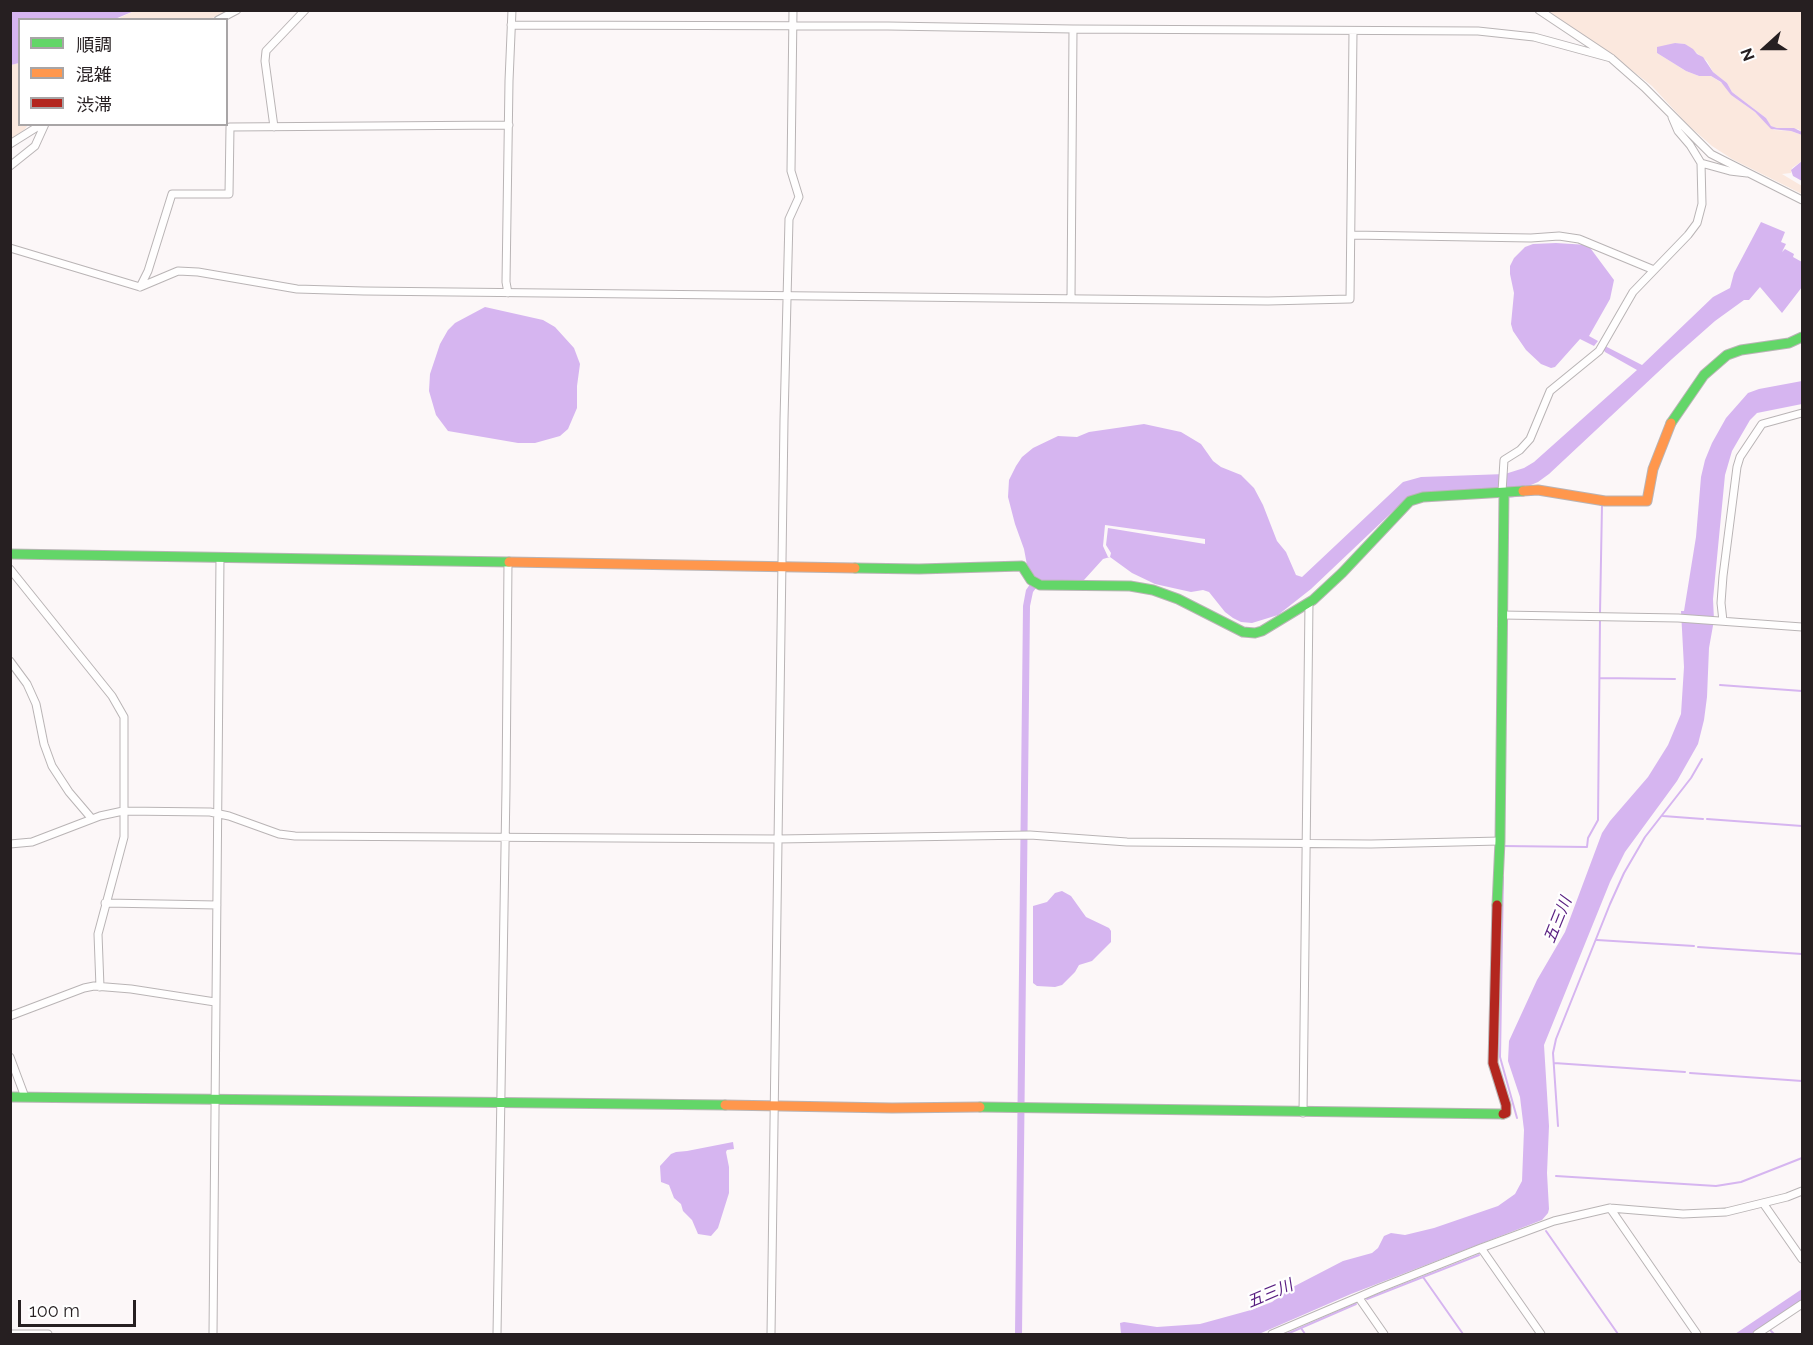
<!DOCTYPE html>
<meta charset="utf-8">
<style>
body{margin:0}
#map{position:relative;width:1813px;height:1345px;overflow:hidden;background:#fcf7f8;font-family:Raleway,"Noto Sans JP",sans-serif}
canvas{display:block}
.frame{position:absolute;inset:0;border:12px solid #261f21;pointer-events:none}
.legend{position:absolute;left:18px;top:18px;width:210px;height:108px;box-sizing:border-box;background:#fff;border:2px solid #a8a5a6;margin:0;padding:8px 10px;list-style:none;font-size:18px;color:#261f21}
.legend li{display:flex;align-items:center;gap:12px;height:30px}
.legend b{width:30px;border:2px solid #a8a5a6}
.north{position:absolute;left:1735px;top:18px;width:60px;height:60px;-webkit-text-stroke:4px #fff;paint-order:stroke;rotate:249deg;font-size:16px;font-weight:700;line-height:24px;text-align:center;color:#261f21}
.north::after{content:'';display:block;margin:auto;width:21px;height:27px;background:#261f21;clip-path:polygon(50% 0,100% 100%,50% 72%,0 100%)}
.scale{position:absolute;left:18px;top:1300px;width:118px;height:27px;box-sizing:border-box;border:3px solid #261f21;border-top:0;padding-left:8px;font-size:18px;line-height:21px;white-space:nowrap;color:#261f21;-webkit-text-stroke:4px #fff;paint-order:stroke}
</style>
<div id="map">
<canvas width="1813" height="1345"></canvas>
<div class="frame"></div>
<ul class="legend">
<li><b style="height:8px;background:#63d668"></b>順調</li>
<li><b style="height:8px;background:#ff974d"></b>混雑</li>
<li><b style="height:8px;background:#b3261e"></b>渋滞</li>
</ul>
<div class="north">N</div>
<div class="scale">100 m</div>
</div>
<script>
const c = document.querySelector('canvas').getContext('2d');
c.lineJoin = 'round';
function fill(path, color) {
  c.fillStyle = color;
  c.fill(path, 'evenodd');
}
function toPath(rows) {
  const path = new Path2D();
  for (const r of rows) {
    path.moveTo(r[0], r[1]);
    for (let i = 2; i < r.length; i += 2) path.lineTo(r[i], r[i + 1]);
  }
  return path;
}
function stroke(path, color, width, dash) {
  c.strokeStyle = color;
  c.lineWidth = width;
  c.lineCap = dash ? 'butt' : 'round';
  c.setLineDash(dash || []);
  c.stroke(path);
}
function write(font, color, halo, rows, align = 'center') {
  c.font = font + ' Raleway,"Noto Sans JP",sans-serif';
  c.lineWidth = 4.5;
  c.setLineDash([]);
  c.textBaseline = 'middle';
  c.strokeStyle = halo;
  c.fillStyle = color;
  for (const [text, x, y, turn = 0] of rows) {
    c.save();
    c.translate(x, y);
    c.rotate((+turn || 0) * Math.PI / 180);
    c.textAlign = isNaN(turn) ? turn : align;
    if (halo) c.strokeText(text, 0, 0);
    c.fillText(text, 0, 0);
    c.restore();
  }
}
const green = toPath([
 [134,11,228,11,210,19,115,20],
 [1545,11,1802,11,1802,132,1798,129,1777,128,1771,126,1766,118,1732,92,1727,83,1713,72,1707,61,1685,44,1675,43,1657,53,1686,71,1699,76,1711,76,1725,85,1731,95,1755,112,1774,130,1791,131,1802,135,1802,161,1792,168,1791,173,1782,174,1802,186,1802,194,1732,159,1712,146,1688,125,1652,86,1603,48],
 [19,63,20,124,28,125,24,130,11,139,11,65]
]);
const water = toPath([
 [11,10,134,10,134,11,115,19,20,20,19,63,11,65],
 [1675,43,1685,44,1693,49,1697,54,1703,57,1713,72,1727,83,1732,92,1766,118,1771,126,1777,128,1794,128,1802,132,1802,135,1791,131,1771,129,1755,112,1731,95,1721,82,1711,76,1699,76,1686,71,1657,53,1657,47],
 [1802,161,1802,181,1793,176,1791,170],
 [1761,222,1785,232,1781,242,1786,244,1782,252,1785,249,1794,254,1793,257,1802,262,1802,287,1782,313,1760,287,1749,300,1744,300,1715,321,1672,359,1549,474,1538,482,1526,487,1510,489,1419,493,1407,498,1311,589,1278,615,1252,623,1241,622,1233,618,1225,612,1209,592,1203,590,1191,592,1155,584,1132,573,1110,557,1103,559,1084,580,1042,580,1033,592,1030,606,1022,1334,1015,1334,1023,606,1026,590,1035,577,1027,565,1024,549,1015,524,1008,497,1009,480,1016,466,1022,457,1033,448,1058,436,1077,437,1089,432,1144,424,1181,432,1201,444,1213,461,1221,467,1241,475,1254,488,1263,505,1277,541,1286,552,1296,575,1302,577,1403,482,1421,477,1505,474,1524,468,1534,462,1637,370,1605,352,1603,349,1605,346,1642,365,1713,297,1730,288,1734,273],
 [1556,243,1588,245,1614,280,1610,299,1589,336,1598,341,1594,346,1580,339,1555,367,1551,368,1541,364,1526,350,1513,331,1511,324,1514,293,1510,274,1510,266,1514,258,1525,247,1533,244],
 [485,307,543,320,555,327,574,348,580,364,577,386,577,408,568,429,560,436,535,443,518,443,489,438,448,431,436,415,429,391,430,374,440,344,448,330,455,323],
 [1802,381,1802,404,1757,413,1750,420,1732,451,1725,475,1713,599,1714,620,1709,648,1707,697,1704,720,1698,744,1677,781,1625,852,1610,882,1544,1045,1549,1126,1547,1173,1549,1209,1548,1213,1542,1220,1351,1294,1259,1334,1121,1334,1120,1323,1124,1322,1157,1327,1200,1324,1251,1310,1272,1302,1289,1289,1343,1261,1372,1253,1378,1248,1384,1236,1391,1233,1405,1235,1434,1228,1498,1206,1515,1194,1522,1181,1524,1130,1520,1097,1508,1061,1509,1041,1537,980,1565,932,1602,833,1610,821,1648,777,1668,745,1681,714,1684,667,1681,611,1684,611,1696,537,1701,477,1705,460,1712,443,1726,418,1748,393,1759,389],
 [1062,891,1071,896,1086,917,1109,928,1111,931,1111,942,1092,961,1079,965,1075,972,1062,985,1055,987,1037,986,1033,983,1033,906,1047,902,1055,893],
 [733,1142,734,1149,727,1150,726,1152,729,1167,729,1193,718,1228,711,1236,698,1234,692,1220,683,1211,681,1204,674,1198,669,1185,661,1182,660,1166,671,1154,676,1152,687,1151],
 [1802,1289,1802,1302,1753,1334,1735,1334]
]);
const pier = toPath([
 [1105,525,1205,539,1205,544,1108,528,1106,545,1111,553,1110,557,1108,557,1103,546]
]);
const stream = toPath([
 [1507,497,1525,495],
 [1599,504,1602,505,1600,613],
 [1506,587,1507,530],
 [1600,678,1675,679],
 [1720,685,1802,691],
 [1663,816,1703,819],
 [1707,819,1802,826],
 [1503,846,1587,847,1588,838,1598,820,1600,619],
 [1503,877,1500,1057,1517,1118],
 [1597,940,1694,946],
 [1698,947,1802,954],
 [1554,1063,1685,1072],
 [1690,1073,1802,1081],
 [1558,1126,1553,1053,1556,1039,1610,904,1624,873,1645,837,1691,778,1702,759],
 [1556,1176,1716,1186,1741,1182,1802,1158],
 [1546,1231,1618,1334],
 [1423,1277,1463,1334],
 [1367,1299,1479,1255],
 [1301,1328,1305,1334],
 [1770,1330,1774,1334],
 [1287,1334,1356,1304]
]);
const street = toPath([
 [1539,10,1611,58,1644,87,1711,154,1802,200],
 [218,20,237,10],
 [511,25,888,26,1073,29,1478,31,1534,37,1611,58],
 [1672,117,1678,131,1690,145,1701,163],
 [274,127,265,61,266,51,305,10],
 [10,144,42,124],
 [10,166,35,146,45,124],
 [1351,235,1531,238,1559,236,1579,239,1654,270],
 [10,248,140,287,178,271,198,272,297,289,364,291,1268,301,1350,299,1353,32],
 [140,287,148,271,172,194,229,194,230,127,509,125],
 [508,293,506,282,509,81,512,10],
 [1071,298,1073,29],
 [1502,492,1504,460,1520,450,1530,439,1550,391,1599,351,1633,292,1688,235,1697,223,1702,204,1701,163,1730,171,1747,173],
 [10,569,112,696,124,717,124,837,98,934,100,987],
 [1502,615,1678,618,1802,627],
 [1723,621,1721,603,1723,576,1737,467,1740,457,1762,424,1802,413],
 [10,661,27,684,36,704,44,744,52,766,69,792,92,819],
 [10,844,32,842,100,816,123,811,210,812,229,816,279,834,295,836,778,839,1030,835,1127,842,1371,844,1500,841],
 [105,903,217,905],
 [10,1016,84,988,94,986,131,989,215,1002],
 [10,1057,25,1097],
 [1303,1113,1309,602],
 [1763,1203,1802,1259],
 [1610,1208,1697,1334],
 [1481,1248,1541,1334],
 [1359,1298,1384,1334],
 [10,1334,48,1334],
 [213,1334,220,557],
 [497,1334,506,788,508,562],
 [771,1334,784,420,789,219,799,197,791,171,793,10],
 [1272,1334,1380,1288,1481,1248,1554,1221,1610,1208,1683,1214,1726,1212,1787,1197,1802,1191],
 [1757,1334,1802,1304]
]);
const fast = toPath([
 [1671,423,1704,375,1727,355,1741,350,1789,343,1802,337],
 [10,554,509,562],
 [855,568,919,569,1022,566,1031,580,1040,585,1130,586,1153,590,1178,599,1243,632,1255,633,1262,631,1313,600,1342,573,1410,501,1423,497,1523,491],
 [1497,905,1500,841,1504,493],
 [10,1097,725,1105],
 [980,1107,1503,1114]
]);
const slow = toPath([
 [1523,491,1538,490,1605,501,1647,501,1653,469,1671,423],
 [509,562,855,568],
 [725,1105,892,1108,980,1107]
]);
const jam = toPath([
 [1497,905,1493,1063,1506,1105,1506,1113,1503,1114]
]);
const waterNames = [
 ["五三川",1558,920,-68],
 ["五三川",1270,1294,-23]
];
fill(green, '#fbe8de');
fill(water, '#d6b5f0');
fill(pier, '#fcf7f8');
stroke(stream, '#d6b5f0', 2);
stroke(street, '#b9b4b5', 9);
stroke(fast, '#b9b4b5', 11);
stroke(slow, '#b9b4b5', 11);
stroke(jam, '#b9b4b5', 11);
stroke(street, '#fffefe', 7);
stroke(fast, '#63d668', 9);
stroke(slow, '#ff974d', 9);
stroke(jam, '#b3261e', 9);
write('italic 16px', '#581e80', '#fff', waterNames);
</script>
